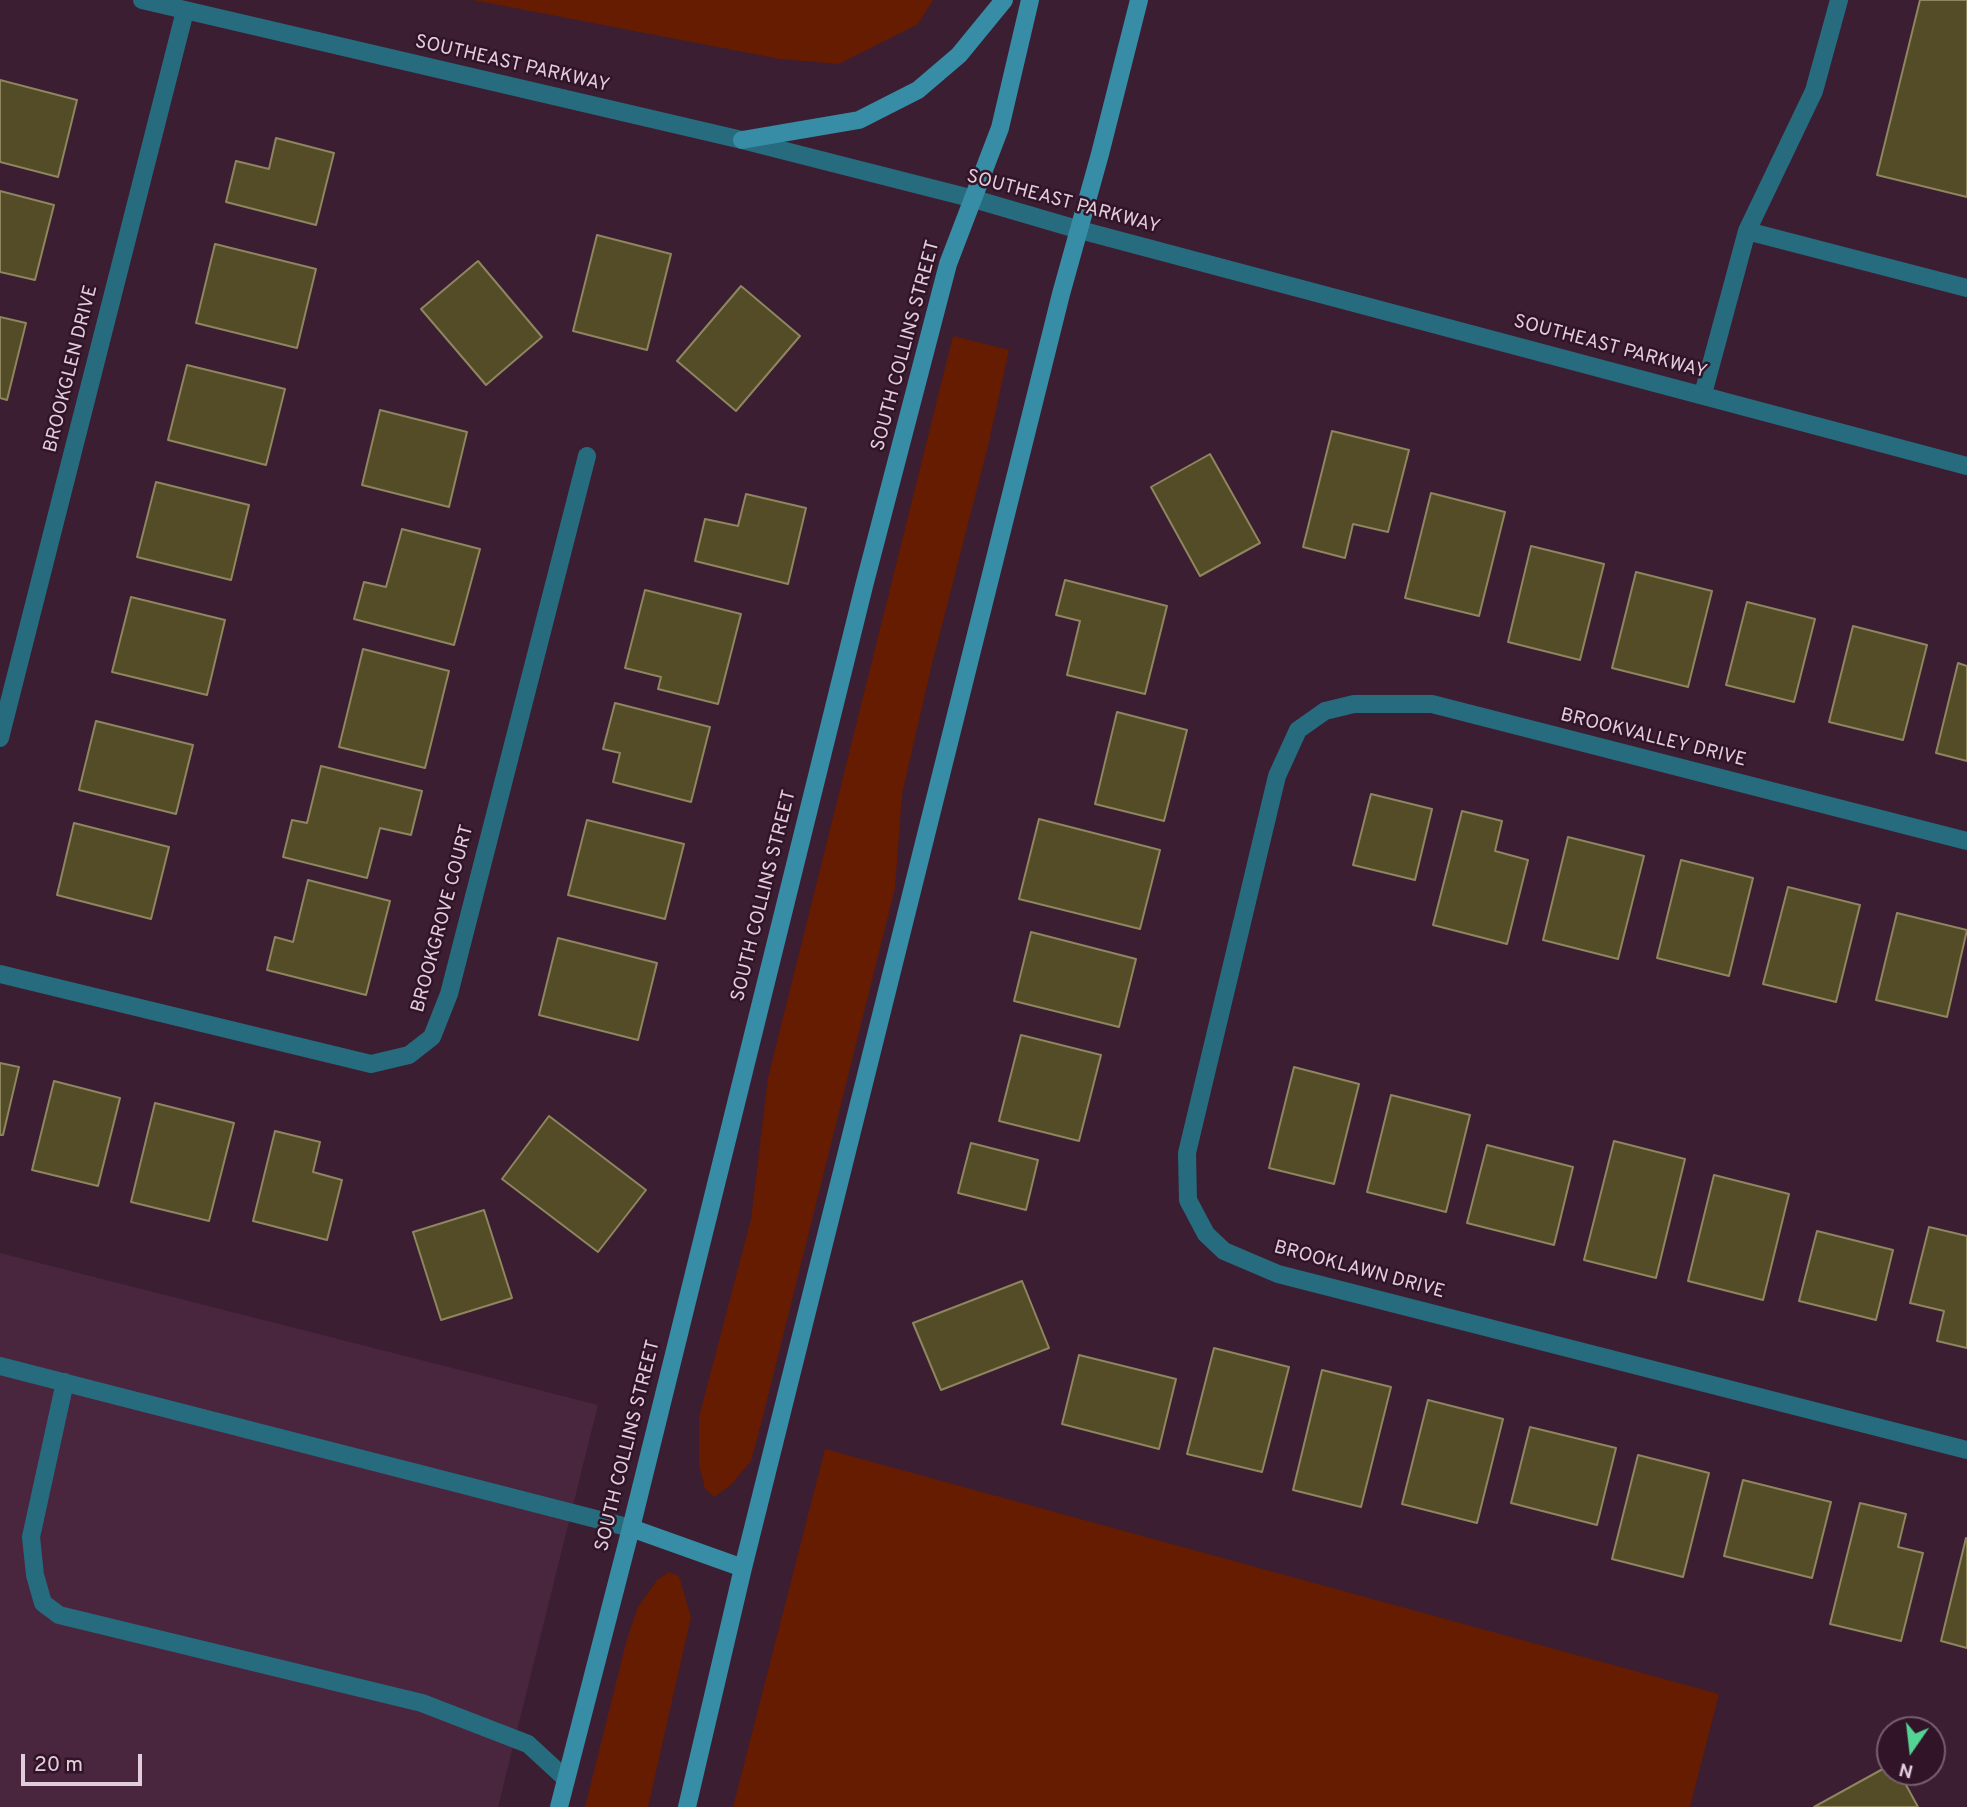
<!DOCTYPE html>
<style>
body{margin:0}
#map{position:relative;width:1967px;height:1807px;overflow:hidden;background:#3b1e32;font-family:Overpass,sans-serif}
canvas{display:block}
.north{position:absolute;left:1876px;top:1716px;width:70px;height:70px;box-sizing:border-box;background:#311428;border:2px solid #785e6f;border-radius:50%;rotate:194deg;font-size:19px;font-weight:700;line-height:28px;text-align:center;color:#e2ceda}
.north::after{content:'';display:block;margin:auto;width:24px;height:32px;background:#54d395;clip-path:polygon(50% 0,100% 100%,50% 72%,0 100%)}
.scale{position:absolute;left:21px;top:1754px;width:121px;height:32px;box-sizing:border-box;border:4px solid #e2ceda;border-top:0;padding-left:9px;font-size:21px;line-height:24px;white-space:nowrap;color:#e2ceda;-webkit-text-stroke:5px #311428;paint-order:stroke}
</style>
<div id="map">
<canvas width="1967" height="1807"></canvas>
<div class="north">N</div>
<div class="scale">20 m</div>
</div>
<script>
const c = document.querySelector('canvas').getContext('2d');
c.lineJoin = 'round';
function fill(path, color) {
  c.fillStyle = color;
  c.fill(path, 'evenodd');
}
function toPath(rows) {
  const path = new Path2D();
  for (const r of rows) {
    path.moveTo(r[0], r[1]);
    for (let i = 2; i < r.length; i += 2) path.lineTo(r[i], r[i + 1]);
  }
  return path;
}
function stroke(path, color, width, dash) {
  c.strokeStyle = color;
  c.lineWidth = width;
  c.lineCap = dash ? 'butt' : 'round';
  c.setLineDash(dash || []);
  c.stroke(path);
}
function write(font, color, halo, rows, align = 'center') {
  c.font = font + ' Overpass,sans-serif';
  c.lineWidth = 5;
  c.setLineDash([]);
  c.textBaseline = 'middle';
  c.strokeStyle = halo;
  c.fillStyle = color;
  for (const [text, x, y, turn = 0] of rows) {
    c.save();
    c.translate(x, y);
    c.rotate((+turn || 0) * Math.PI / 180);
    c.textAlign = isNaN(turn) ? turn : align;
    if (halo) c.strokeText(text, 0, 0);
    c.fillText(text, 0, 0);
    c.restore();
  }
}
const built = toPath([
 [0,1253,598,1405,498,1807,0,1807]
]);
const green = toPath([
 [473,0,933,0,918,24,839,64,780,59],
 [953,336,1009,350,988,446,931,668,902,794,895,888,761,1424,751,1461,731,1485,714,1497,705,1489,699,1464,699,1417,751,1219,768,1078],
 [825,1449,1719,1694,1690,1807,733,1807],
 [669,1572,679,1576,691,1617,648,1807,585,1807,627,1639,638,1607,657,1580]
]);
const building = toPath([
 [1920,0,1967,0,1967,197,1877,175,1920,0],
 [0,80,77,100,58,177,0,162,0,80],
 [276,138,334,153,316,225,226,202,236,161,269,169,276,138],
 [0,191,54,205,35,280,0,272,0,191],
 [597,235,671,254,647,350,573,331,597,235],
 [215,244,316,269,297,348,196,323,215,244],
 [478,261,542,337,486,385,421,309,478,261],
 [741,286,800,336,736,411,677,361,741,286],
 [0,317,26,323,7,400,0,398,0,317],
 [187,365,285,389,266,465,168,440,187,365],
 [380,410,467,432,449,507,362,485,380,410],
 [1332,431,1409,450,1388,532,1353,524,1345,558,1303,547,1332,431],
 [1210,454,1260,543,1200,576,1151,487,1210,454],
 [156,482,249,505,231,580,137,557,156,482],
 [1431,493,1505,512,1479,616,1405,598,1431,493],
 [746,494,806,508,788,584,695,561,705,519,738,526,746,494],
 [402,529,480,549,454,645,354,619,364,582,386,587,402,529],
 [1531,546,1604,564,1580,660,1508,642,1531,546],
 [1636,572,1712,591,1688,687,1612,668,1636,572],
 [1065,580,1167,606,1145,694,1067,675,1080,621,1056,615,1065,580],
 [645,590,741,614,718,704,658,689,661,677,625,668,645,590],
 [131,597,225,620,207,695,112,672,131,597],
 [1747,602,1815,619,1794,702,1726,685,1747,602],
 [1853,626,1927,645,1903,740,1829,722,1853,626],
 [363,649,449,671,425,768,339,747,363,649],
 [1958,663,1967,666,1967,761,1936,753,1958,663],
 [615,703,710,727,691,802,613,782,620,753,603,749,615,703],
 [1117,712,1187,730,1164,821,1095,804,1117,712],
 [96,721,193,745,176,814,79,790,96,721],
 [321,766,422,791,411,835,380,828,367,878,283,857,292,820,307,823,321,766],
 [1371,794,1432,809,1415,880,1353,865,1371,794],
 [1462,811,1502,821,1495,851,1528,860,1507,944,1433,925,1462,811],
 [1039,819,1160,850,1140,929,1019,899,1039,819],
 [587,820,684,844,665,919,568,895,587,820],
 [74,823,169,847,151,919,57,895,74,823],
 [1568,837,1644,856,1618,959,1543,940,1568,837],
 [1681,860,1753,878,1729,976,1657,958,1681,860],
 [308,880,390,901,366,995,267,970,275,937,293,942,308,880],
 [1788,887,1860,905,1836,1002,1763,984,1788,887],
 [1897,913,1967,930,1947,1017,1876,1000,1897,913],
 [1031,932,1136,959,1119,1027,1014,1001,1031,932],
 [558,938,657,963,638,1040,539,1015,558,938],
 [1021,1035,1101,1055,1079,1141,999,1121,1021,1035],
 [0,1063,19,1067,3,1135,0,1135,0,1063],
 [1294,1067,1359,1084,1334,1184,1269,1168,1294,1067],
 [54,1081,120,1098,98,1186,32,1170,54,1081],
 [1391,1095,1470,1115,1446,1212,1367,1192,1391,1095],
 [155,1103,234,1123,209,1221,131,1202,155,1103],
 [549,1116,646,1190,598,1252,502,1179,549,1116],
 [275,1131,320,1142,313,1172,342,1180,327,1240,253,1221,275,1131],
 [1614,1141,1685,1159,1656,1278,1584,1260,1614,1141],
 [971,1143,1038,1160,1026,1210,958,1193,971,1143],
 [1487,1145,1573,1167,1554,1245,1467,1223,1487,1145],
 [1714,1175,1789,1194,1763,1300,1688,1281,1714,1175],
 [484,1210,512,1298,441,1320,413,1232,484,1210],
 [1929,1227,1967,1236,1967,1348,1937,1341,1944,1311,1910,1303,1929,1227],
 [1817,1231,1893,1250,1876,1320,1799,1301,1817,1231],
 [1022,1281,1049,1348,941,1390,913,1323,1022,1281],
 [1214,1348,1289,1367,1262,1472,1187,1454,1214,1348],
 [1079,1355,1176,1379,1159,1449,1062,1424,1079,1355],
 [1322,1370,1391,1387,1361,1507,1293,1490,1322,1370],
 [1428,1400,1503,1419,1477,1523,1402,1504,1428,1400],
 [1530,1427,1616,1448,1597,1525,1511,1503,1530,1427],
 [1638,1455,1709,1473,1683,1577,1612,1559,1638,1455],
 [1743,1480,1831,1502,1812,1578,1724,1556,1743,1480],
 [1860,1503,1906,1514,1898,1547,1923,1553,1901,1641,1830,1624,1860,1503],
 [1966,1538,1967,1539,1967,1648,1941,1641,1966,1538],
 [1890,1765,1890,1772,1899,1772,1918,1807,1814,1807,1890,1765]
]);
const service = toPath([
 [1747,231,1967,288],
 [1703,394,1747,231,1814,91,1839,0],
 [0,1366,631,1528],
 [65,1382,31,1537,35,1575,43,1603,59,1615,422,1703,528,1744,566,1779]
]);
const minor = toPath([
 [0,738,185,11],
 [1967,841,1432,704,1354,704,1325,711,1298,730,1277,776,1187,1153,1188,1200,1206,1234,1224,1251,1278,1274,1967,1450],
 [0,974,371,1064,409,1055,432,1037,449,994,587,456]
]);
const tertiary = toPath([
 [142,0,742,140,974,199,1080,230,1967,466]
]);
const secondary = toPath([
 [742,140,859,120,918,90,959,55,1004,0],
 [631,1528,743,1568],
 [559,1807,631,1528,864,586,948,264,1000,128,1030,0],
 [687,1807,743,1568,1061,294,1100,154,1139,0]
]);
const streetNames = [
 ["SOUTHEAST PARKWAY",512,65,13],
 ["SOUTHEAST PARKWAY",1063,203,15],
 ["SOUTH COLLINS STREET",907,346,-75],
 ["SOUTHEAST PARKWAY",1610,348,15],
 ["BROOKGLEN DRIVE",72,369,-76],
 ["BROOKVALLEY DRIVE",1653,739,14],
 ["SOUTH COLLINS STREET",765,896,-76],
 ["BROOKGROVE COURT",444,919,-75],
 ["BROOKLAWN DRIVE",1359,1271,15],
 ["SOUTH COLLINS STREET",629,1446,-76]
];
fill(built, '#49253e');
fill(green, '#651c00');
fill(building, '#534c26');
stroke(building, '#8d865f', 2);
stroke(service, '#276b7e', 18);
stroke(minor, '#276b7e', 18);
stroke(tertiary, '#276b7e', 18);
stroke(secondary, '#378da5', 18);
write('19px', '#e2ceda', '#311428', streetNames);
</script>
